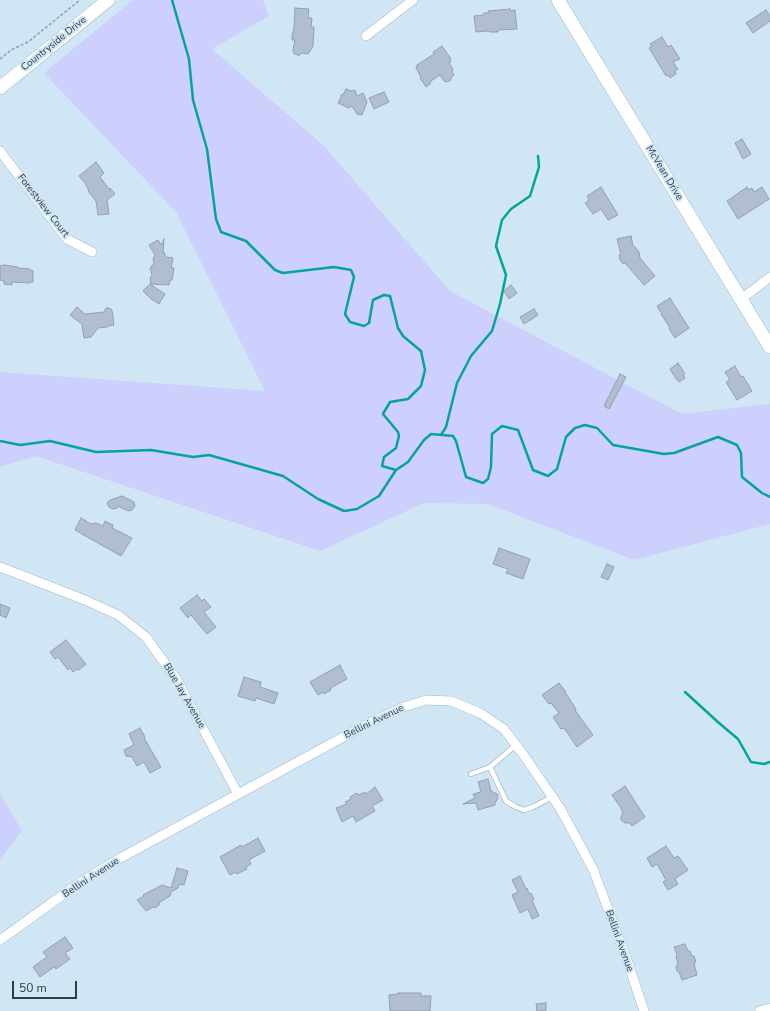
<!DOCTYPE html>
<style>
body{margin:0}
#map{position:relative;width:770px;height:1011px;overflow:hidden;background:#d0e6f5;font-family:"Nunito Sans",sans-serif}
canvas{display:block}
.scale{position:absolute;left:12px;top:981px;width:65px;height:18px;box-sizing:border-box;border:2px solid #333c42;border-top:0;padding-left:5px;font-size:12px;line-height:14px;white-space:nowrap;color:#333c42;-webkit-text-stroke:3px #d0e6f5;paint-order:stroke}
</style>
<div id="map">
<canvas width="770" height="1011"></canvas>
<div class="scale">50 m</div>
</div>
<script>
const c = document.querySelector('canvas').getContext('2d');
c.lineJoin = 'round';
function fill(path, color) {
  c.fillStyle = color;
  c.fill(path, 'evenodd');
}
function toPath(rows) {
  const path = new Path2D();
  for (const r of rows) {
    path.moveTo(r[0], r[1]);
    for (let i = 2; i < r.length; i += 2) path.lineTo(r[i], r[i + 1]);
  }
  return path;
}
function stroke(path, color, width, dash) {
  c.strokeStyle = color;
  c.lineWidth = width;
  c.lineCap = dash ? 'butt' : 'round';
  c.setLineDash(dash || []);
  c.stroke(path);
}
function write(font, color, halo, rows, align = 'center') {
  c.font = font + ' "Nunito Sans",sans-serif';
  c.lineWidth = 4;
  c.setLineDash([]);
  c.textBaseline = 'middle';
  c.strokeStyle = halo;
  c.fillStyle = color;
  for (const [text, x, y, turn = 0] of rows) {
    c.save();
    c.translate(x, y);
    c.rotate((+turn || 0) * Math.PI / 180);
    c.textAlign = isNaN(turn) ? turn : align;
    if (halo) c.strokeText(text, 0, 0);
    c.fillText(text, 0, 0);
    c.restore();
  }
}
const green = toPath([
 [133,0,263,0,269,16,212,49,323,145,450,291,682,414,770,404,770,524,634,560,488,504,424,503,320,551,36,456,0,467,0,372,265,391,176,212,44,73],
 [0,793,22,831,0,859]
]);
const stream = toPath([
 [172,0,189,59,193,100,207,149,216,219,221,232,246,241,275,270,283,273,334,267,351,270,354,277,345,314,350,322,364,326,369,323,373,300,384,295,390,296,398,328,403,336,421,351,425,370,421,386,408,399,390,402,383,414,398,432,399,436,396,448,384,457,382,466,396,470],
 [441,435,446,427,457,383,471,356,492,331,500,304,506,275,496,246,502,220,511,209,530,196,539,167,538,156],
 [0,441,20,445,50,441,96,452,151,450,193,457,209,455,283,476,318,499,344,511,357,509,379,496,396,470,408,462,424,440,431,434,453,436,456,441,466,477,483,483,488,479,491,467,492,434,502,426,518,430,533,470,548,476,557,469,566,437,575,428,585,425,597,428,613,445,664,454,674,453,718,437,737,445,741,453,742,477,762,493,770,497],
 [685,692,719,723,738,739,751,762,764,764,770,762]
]);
const building = toPath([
 [295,8,309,9,308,18,312,18,311,27,314,27,314,30,313,46,309,53,307,54,302,53,298,56,297,54,294,54,293,50,295,40,292,40,292,36,294,28,295,8],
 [510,9,511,11,515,10,517,29,498,30,498,32,491,32,486,31,476,32,474,16,484,15,484,13,489,13,488,11,510,9],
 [766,10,770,16,770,21,753,33,746,23,766,10],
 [662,37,668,47,671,45,680,59,673,62,678,69,675,71,676,74,670,78,668,75,666,76,649,48,652,46,650,44,662,37],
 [442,46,451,59,450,60,451,62,449,63,453,69,452,72,454,75,451,78,451,80,447,82,444,81,440,75,431,81,430,84,426,87,420,78,421,77,416,68,417,65,434,54,433,52,442,46],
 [346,89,351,91,355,90,357,96,363,93,367,102,362,115,357,114,352,106,349,108,338,103,342,94,343,95,346,89],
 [384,92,389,102,374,109,369,98,384,92],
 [742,139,751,154,743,159,735,143,742,139],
 [96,162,104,173,100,177,109,189,110,188,115,194,107,200,109,214,98,215,96,201,88,191,89,191,85,183,79,176,96,162],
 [601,187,618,215,608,220,601,209,593,214,585,203,589,200,587,196,601,187],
 [747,187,748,190,752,188,754,192,762,187,769,199,738,219,727,201,747,187],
 [631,236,633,246,636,248,639,252,640,258,655,276,644,285,625,263,623,264,620,260,619,255,621,255,617,239,631,236],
 [164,239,163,253,165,253,165,257,173,258,171,268,174,268,172,280,170,280,169,285,151,284,150,278,152,275,150,268,154,263,153,259,155,255,149,245,158,240,161,245,164,239],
 [4,265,18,267,18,268,30,269,30,270,33,271,33,282,30,282,30,283,12,282,12,285,4,284,4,281,0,280,0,266,4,265],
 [150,284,165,294,159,304,151,299,143,291,150,284],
 [511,285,517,293,509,299,504,291,511,285],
 [670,298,689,328,675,338,669,329,670,328,661,314,662,314,657,306,670,298],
 [77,307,85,314,104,312,106,308,109,308,112,310,114,325,108,326,107,327,98,328,91,337,84,338,82,324,70,315,77,307],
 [534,309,538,315,524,324,520,317,534,309],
 [678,363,685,374,683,375,685,378,679,382,677,379,676,379,670,369,678,363],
 [735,366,741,377,743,376,752,391,737,400,726,382,730,380,725,372,735,366],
 [620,374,626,377,609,409,604,406,620,374],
 [122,496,134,502,135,506,132,510,128,511,118,506,117,508,113,509,109,507,107,503,110,500,122,496],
 [81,518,91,524,96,523,103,526,105,521,113,525,112,528,132,538,121,556,75,530,81,518],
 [499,548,530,559,523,579,506,573,508,569,493,564,499,548],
 [607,564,614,567,608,580,601,577,607,564],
 [197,595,202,601,204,599,211,607,204,612,216,627,207,634,191,615,188,618,180,608,197,595],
 [0,604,10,608,6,618,0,615,0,604],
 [66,640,86,664,79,670,77,669,73,672,70,668,68,670,58,657,55,659,50,652,66,640],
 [340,665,347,679,334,686,330,689,331,690,324,694,323,692,318,695,310,682,340,665],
 [244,677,261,682,260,687,278,693,274,704,256,698,255,701,238,696,244,677],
 [559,683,566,692,565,692,576,709,575,710,593,735,577,747,564,728,561,729,553,717,559,713,551,703,549,704,542,695,559,683],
 [140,728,145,737,144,738,161,767,150,773,144,762,137,766,132,757,126,756,124,750,134,745,129,734,140,728],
 [488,779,491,791,497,794,498,798,495,803,495,805,478,810,476,803,463,804,475,798,473,794,481,792,478,782,488,779],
 [625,786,645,817,632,826,630,823,625,823,621,820,621,817,623,813,621,809,621,808,612,795,625,786],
 [375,787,383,800,372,806,375,811,356,822,353,816,342,822,336,808,347,804,345,802,351,799,350,797,357,793,359,795,365,792,366,794,375,787],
 [258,838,265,851,249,860,251,864,246,867,247,869,237,874,236,872,230,875,220,857,241,845,242,847,258,838],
 [666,846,674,858,678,856,688,870,676,878,675,879,678,884,668,890,663,882,666,880,657,864,652,867,647,858,666,846],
 [177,868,188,871,184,885,179,884,178,888,171,892,170,896,160,902,159,905,155,908,153,907,146,911,137,900,144,896,143,895,162,885,171,888,177,868],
 [520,876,526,889,527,888,529,894,531,893,534,899,532,900,539,916,532,919,528,909,520,913,512,895,518,892,512,880,520,876],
 [65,937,73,948,65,953,70,959,56,969,54,967,40,977,33,967,47,957,43,952,65,937],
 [685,944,688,951,690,951,692,956,694,956,696,962,694,963,697,975,682,980,679,972,677,971,676,967,678,963,676,957,677,955,674,947,685,944],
 [398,993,421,993,421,996,431,996,430,1011,390,1011,389,995,398,994,398,993],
 [546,1003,546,1011,537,1011,536,1004,546,1003]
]);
const path = toPath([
 [0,59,11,50,28,42,80,0]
]);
const lane = toPath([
 [490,767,506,801,516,807,524,810,533,807,552,797],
 [471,774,490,767,516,745]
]);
const street = toPath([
 [366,36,413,0],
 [0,151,67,239,92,252],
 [741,299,770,277],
 [0,567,85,600,118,615,146,637,177,680,238,794],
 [0,940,82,881,115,861,371,722,401,708,426,700,451,701,480,713,504,729,525,757,560,808,593,869,626,957,644,1011],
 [760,1011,770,1008]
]);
const secondary = toPath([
 [558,0,770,347],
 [0,88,108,0]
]);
const streetNames = [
 ["Countryside Drive",54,44,-39],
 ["McVean Drive",664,173,59],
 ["Forestview Court",43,206,52],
 ["Blue Jay Avenue",184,696,60],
 ["Bellini Avenue",374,722,-26],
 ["Bellini Avenue",91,878,-33],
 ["Bellini Avenue",619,941,70]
];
fill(green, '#cdcffd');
stroke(stream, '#04a49b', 2.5);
fill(building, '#b1bed1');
stroke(building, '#939fb2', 1);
stroke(lane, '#a2b8c6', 6);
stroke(street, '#a2b8c6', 10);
stroke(secondary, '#a2b8c6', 14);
stroke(path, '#8d9ea9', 1.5, [3, 2]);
stroke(lane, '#fff', 4.5);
stroke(street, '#fff', 9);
stroke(secondary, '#fff', 13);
write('10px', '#333c42', '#d0e6f5', streetNames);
</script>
